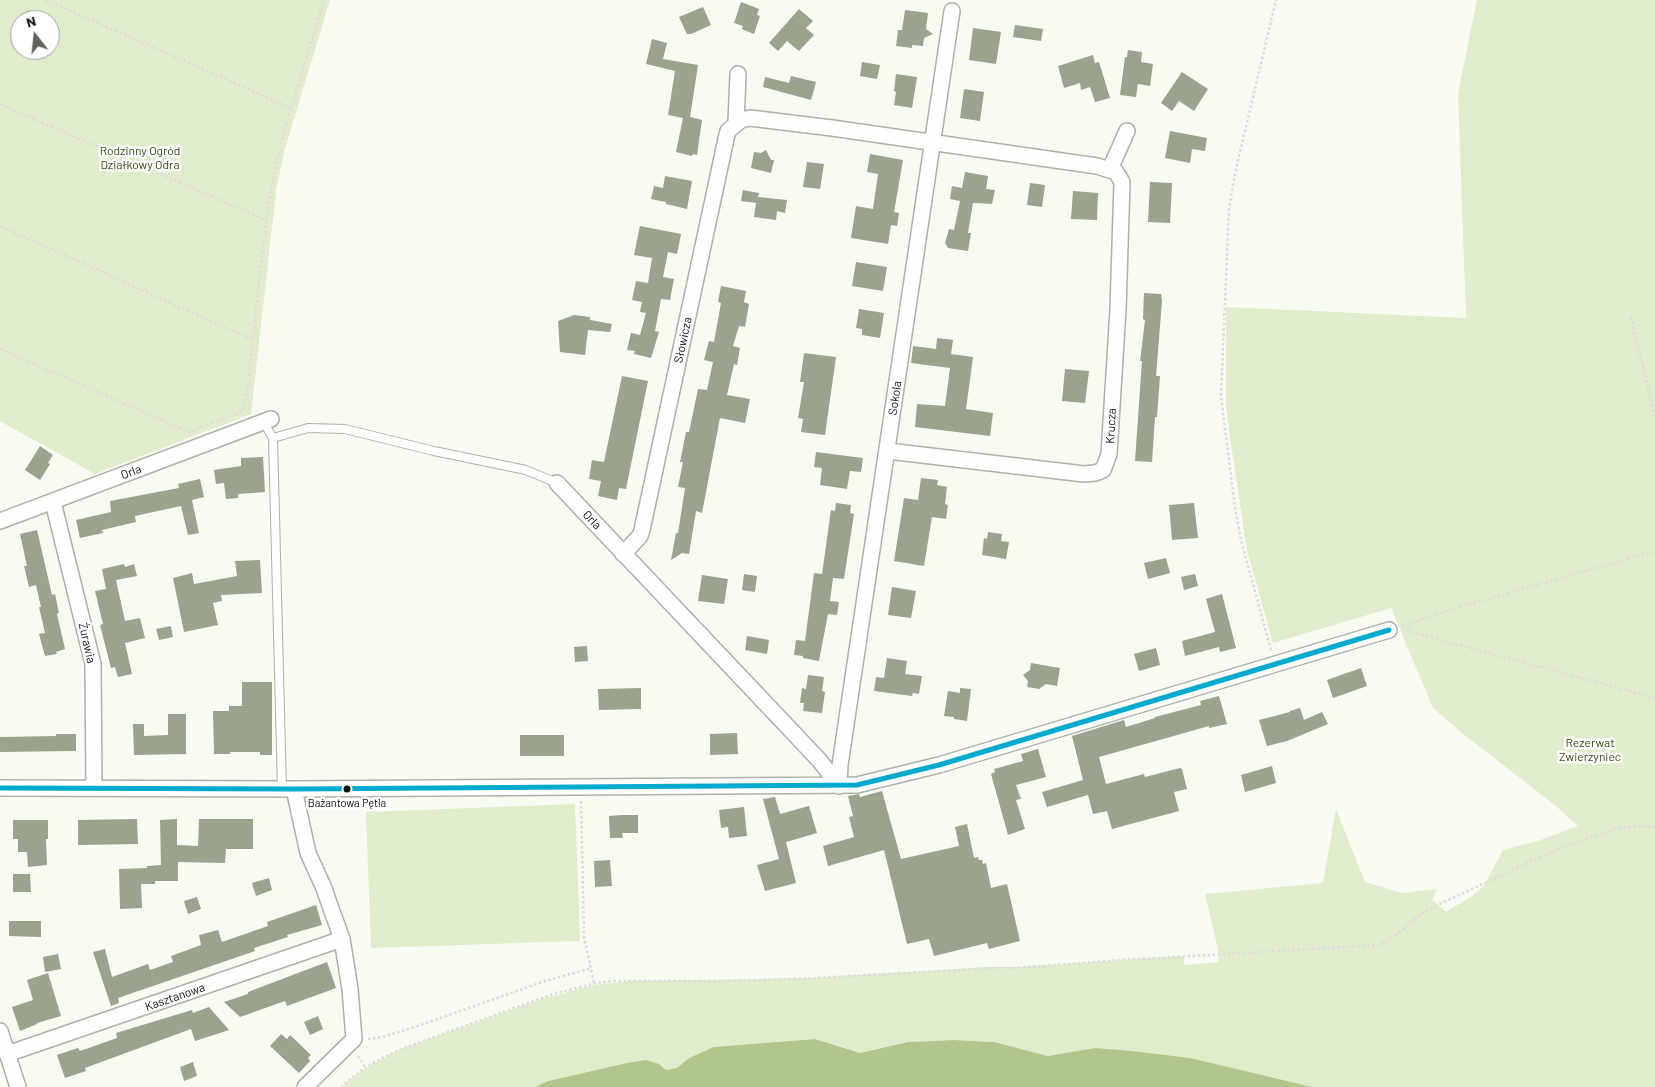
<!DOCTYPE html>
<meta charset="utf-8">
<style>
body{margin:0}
#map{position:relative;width:1655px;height:1087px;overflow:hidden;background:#f7fbf2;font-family:Barlow,sans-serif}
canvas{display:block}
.north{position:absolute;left:10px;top:10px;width:50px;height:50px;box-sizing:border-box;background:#fff;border:1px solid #9fa19d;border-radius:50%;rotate:344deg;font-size:14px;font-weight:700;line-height:20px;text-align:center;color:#0f130a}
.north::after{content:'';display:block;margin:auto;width:18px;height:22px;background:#60645b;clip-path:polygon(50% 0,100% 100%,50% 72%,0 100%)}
</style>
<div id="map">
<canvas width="1655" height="1087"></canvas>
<div class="north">N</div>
</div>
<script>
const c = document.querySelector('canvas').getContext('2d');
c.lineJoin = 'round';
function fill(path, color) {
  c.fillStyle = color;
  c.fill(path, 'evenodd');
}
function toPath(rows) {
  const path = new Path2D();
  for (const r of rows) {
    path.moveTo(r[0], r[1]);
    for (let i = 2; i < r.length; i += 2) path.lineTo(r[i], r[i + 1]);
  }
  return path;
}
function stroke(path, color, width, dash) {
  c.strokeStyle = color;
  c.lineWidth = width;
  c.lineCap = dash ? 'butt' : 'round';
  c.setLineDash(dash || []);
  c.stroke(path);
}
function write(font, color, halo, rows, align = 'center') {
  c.font = font + ' Barlow,sans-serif';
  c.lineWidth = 5;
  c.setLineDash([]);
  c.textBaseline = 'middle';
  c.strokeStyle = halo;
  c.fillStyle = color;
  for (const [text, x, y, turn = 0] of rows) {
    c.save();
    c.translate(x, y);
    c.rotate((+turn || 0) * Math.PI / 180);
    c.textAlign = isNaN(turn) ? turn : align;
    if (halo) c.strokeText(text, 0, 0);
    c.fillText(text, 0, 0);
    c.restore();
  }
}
const green = toPath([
 [0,0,330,0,284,152,276,191,251,414,95,474,0,421],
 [20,20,50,20,50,50,20,50],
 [1477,0,1655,0,1655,1087,1312,1087,1261,1076,1095,1048,1048,1056,994,1042,954,1040,908,1042,860,1053,815,1039,714,1047,689,1058,677,1068,666,1070,659,1064,627,1063,548,1081,535,1087,341,1087,364,1069,401,1049,545,998,594,985,634,981,812,978,987,967,1019,967,1184,956,1184,965,1219,962,1217,945,1205,894,1323,883,1336,809,1365,882,1402,893,1437,889,1432,900,1446,912,1472,896,1484,886,1503,850,1538,841,1578,826,1556,806,1462,733,1433,708,1391,608,1273,643,1247,551,1229,430,1226,406,1226,307,1466,318,1458,94],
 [575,804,580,941,371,948,366,812]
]);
const water = toPath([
 [815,1039,860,1053,908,1042,954,1040,994,1042,1048,1056,1095,1048,1131,1051,1190,1058,1312,1087,535,1087,548,1081,627,1063,646,1060,659,1064,666,1070,677,1068,689,1058,714,1047]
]);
const building = toPath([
 [741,2,759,9,757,15,760,16,754,34,742,29,743,26,734,23],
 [703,7,711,25,691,34,687,34,679,17],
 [799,9,813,21,806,28,814,35,799,51,787,41,778,51,769,43],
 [905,10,928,13,926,29,933,34,924,38,923,46,912,45,912,48,896,46,898,30,902,30],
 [1015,25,1043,29,1041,41,1013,37],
 [973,28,1001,32,996,64,969,60],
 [652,39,667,43,663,59,698,65,690,117,702,120,697,155,693,154,692,156,676,152,683,118,668,115,675,71,646,64],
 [1128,50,1142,52,1141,62,1153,64,1150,86,1138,84,1136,97,1120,95,1125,57,1127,57],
 [1093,55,1095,63,1099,62,1110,98,1095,102,1090,87,1081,90,1080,83,1064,88,1058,66],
 [862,62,880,65,877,79,860,76],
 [1182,72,1208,89,1194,111,1179,101,1172,111,1161,103],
 [896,74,917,77,912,108,894,105,896,92,894,91],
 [791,76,816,82,811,100,763,87,765,77,789,83],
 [964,89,984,92,980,121,960,118],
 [1170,131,1207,138,1205,151,1192,149,1190,163,1165,158],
 [766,150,771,160,774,160,771,173,751,168,754,152,761,153],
 [870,154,903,160,894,212,899,213,897,226,891,225,888,244,851,238,856,206,873,209,878,174,867,172],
 [807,162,824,164,820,189,803,187],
 [965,172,988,176,986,189,995,190,992,204,973,203,968,233,971,233,968,251,948,248,945,243,949,229,954,230,960,201,950,199,952,186,962,188],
 [665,176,692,181,687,209,666,204,666,202,651,199,654,186,663,188],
 [1150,182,1172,183,1170,223,1148,222],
 [1030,183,1045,185,1042,207,1027,205],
 [743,190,759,193,758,197,787,200,785,213,777,211,776,220,754,217,756,203,741,201],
 [1073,191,1098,193,1097,220,1071,219],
 [640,226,681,234,677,254,668,252,663,277,674,279,670,300,661,299,655,331,659,332,651,358,634,354,635,351,627,350,631,333,640,335,646,313,640,312,642,302,632,300,636,281,648,283,652,258,634,255],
 [856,262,887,267,883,291,852,286],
 [721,286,746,291,744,302,749,304,745,327,739,326,733,346,740,348,737,365,734,364,727,395,750,399,745,423,720,418,702,513,696,511,689,554,682,553,671,560,676,533,678,533,685,488,678,487,683,462,680,462,686,432,689,432,698,389,707,390,713,362,704,360,709,341,714,342,721,303,718,302],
 [1144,293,1161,294,1162,301,1156,376,1160,376,1157,417,1155,417,1152,462,1135,461,1142,361,1140,361,1145,320,1143,319],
 [859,309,884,313,880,338,862,335,862,329,856,328],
 [574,315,590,317,590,320,612,324,610,332,588,330,585,355,560,352,558,321],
 [937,338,953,340,951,354,973,357,966,409,993,413,990,436,915,427,917,404,945,406,950,368,911,363,913,346,936,349],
 [804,353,836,357,825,435,801,432,803,419,798,418,804,382,800,382],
 [1065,369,1089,371,1085,403,1062,401],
 [622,376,648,381,626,489,619,488,617,500,598,496,601,481,589,479,592,460,604,462],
 [40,446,53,455,48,463,50,464,40,480,25,470],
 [816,452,863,458,861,472,850,471,847,489,820,485,822,468,814,467],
 [263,457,265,492,238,494,238,498,226,499,224,483,216,484,214,470,241,466,241,458],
 [921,478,938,480,937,485,947,487,945,504,948,505,946,519,932,517,924,566,894,561,904,498,918,500],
 [200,479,204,497,192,500,199,533,188,535,181,506,135,516,136,522,102,530,103,533,80,538,76,520,111,512,110,501,179,488,178,484],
 [836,503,851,505,850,513,854,514,844,579,833,578,830,601,839,602,837,615,828,614,819,661,803,658,803,656,794,655,796,640,805,641,814,573,822,574,831,510,835,511],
 [1194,503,1198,538,1172,540,1169,505],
 [37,530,52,595,55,594,59,613,57,614,65,649,56,652,57,654,45,656,39,634,45,633,39,607,41,607,36,585,29,587,24,566,27,566,20,534],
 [988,532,1002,534,1001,541,1009,542,1006,559,982,555,984,538,987,539],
 [1166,558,1170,573,1148,579,1144,563],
 [260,560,262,593,221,595,222,601,213,603,218,625,184,632,173,578,192,573,194,584,237,576,235,561],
 [124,564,125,567,134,564,137,576,116,580,125,621,140,618,145,638,125,643,132,674,118,677,115,667,111,668,100,625,103,624,95,591,106,589,102,569],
 [744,574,757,576,755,592,742,590],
 [1195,574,1198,586,1184,590,1181,577],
 [702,575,728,579,724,604,698,601],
 [892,587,916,591,911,618,888,615],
 [1222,594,1236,648,1220,652,1219,647,1185,656,1182,641,1215,632,1206,599],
 [171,626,173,637,159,640,156,629],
 [747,636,769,640,767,654,745,650],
 [587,646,588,661,575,662,574,647],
 [1156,648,1160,665,1139,671,1134,654],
 [887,658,907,661,905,674,922,676,919,694,913,693,912,696,874,691,876,677,884,678],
 [1031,663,1060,668,1057,686,1046,684,1039,689,1027,687,1028,681,1023,675,1030,670],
 [1361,668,1367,686,1333,698,1327,680],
 [808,675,824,677,822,691,825,692,822,713,803,711,804,703,800,703,802,688,806,689],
 [242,682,272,682,272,755,260,755,260,752,230,752,230,754,214,754,213,711,229,711,229,706,242,706],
 [641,688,641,709,599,710,598,689],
 [960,688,971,689,967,721,954,719,954,717,944,716,948,691,960,693],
 [1219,696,1227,724,1209,728,1209,726,1099,757,1106,784,1144,774,1145,777,1180,768,1182,769,1187,789,1174,792,1179,811,1112,829,1107,811,1093,814,1088,795,1047,807,1042,792,1083,780,1072,736,1124,720,1126,727,1155,718,1155,717,1201,705,1200,701],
 [1300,708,1304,720,1322,712,1328,724,1287,741,1267,746,1259,720,1290,712,1290,711],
 [168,714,186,714,186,754,134,755,133,724,144,724,144,736,168,735],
 [737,733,738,754,710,755,710,734],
 [56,734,76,734,76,751,0,752,0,737,56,736],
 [520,735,564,735,564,756,520,756],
 [1038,749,1046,777,1016,785,1021,799,1016,800,1025,829,1008,835,991,774,995,772,994,769,1023,761,1021,754],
 [1272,766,1276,783,1245,792,1241,775],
 [882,791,901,859,959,846,955,827,967,824,974,858,978,857,979,860,982,860,983,864,986,863,991,888,1007,884,1020,941,989,949,987,943,934,956,929,939,907,944,884,850,828,866,823,846,854,837,849,817,853,816,848,796,859,794,860,797],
 [775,797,780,814,809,806,817,833,786,842,796,883,765,891,757,865,779,859,763,799],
 [744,807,747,836,729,838,728,827,721,828,719,810],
 [622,815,638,815,638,833,622,833,623,838,610,838,609,816],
 [137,819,138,844,78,845,78,820],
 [177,819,177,845,198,846,199,819,253,819,253,849,226,849,225,863,178,862,178,881,155,881,155,884,141,884,142,908,120,909,119,869,147,868,147,866,161,865,160,820],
 [13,820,48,820,48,839,46,839,47,865,28,867,27,852,18,852,18,839,13,839],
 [610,860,612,886,595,887,594,861],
 [13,874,30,874,31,892,13,892],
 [269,878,272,890,256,896,252,883],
 [197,897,201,909,188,914,184,901],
 [316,905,322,925,287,935,288,937,254,948,255,951,118,998,119,1003,111,1006,93,952,105,949,112,977,148,964,150,970,173,962,171,956,201,945,199,935,218,930,222,942,268,926,267,922],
 [9,921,41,921,41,937,9,936],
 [58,954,61,969,45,972,43,957],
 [327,962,336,988,287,1006,285,1001,240,1017,224,1002,248,994,248,992],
 [48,973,61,1016,37,1023,37,1024,20,1031,12,1007,33,1000,27,980],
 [209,1007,229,1030,195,1041,191,1029,85,1068,86,1071,65,1078,57,1055,78,1048,80,1051,117,1038,116,1033,192,1010,193,1013],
 [318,1016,323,1029,310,1035,304,1022],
 [281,1034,287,1039,290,1035,311,1055,308,1058,310,1061,299,1073,270,1046],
 [193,1062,197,1076,184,1081,180,1067]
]);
const path = toPath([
 [46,0,291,108],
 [0,104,266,220],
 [0,226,253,340,266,220,275,169,286,126,324,0],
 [1631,317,1655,416],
 [0,349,189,432,242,412,244,406,248,386,253,340],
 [1402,626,1439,613,1655,551],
 [1403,627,1411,632,1655,698],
 [1271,650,1241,540,1235,508,1221,396,1229,208,1236,169,1276,0],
 [581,801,584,937,594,983],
 [368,1039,378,1038,412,1028,545,981,588,969,592,969],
 [358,1056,365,1067],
 [341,1087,365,1067,401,1049,556,993,597,983,614,981,735,981,816,978,995,968,1017,968,1106,961,1378,945,1390,940,1425,911,1534,860,1574,843,1617,828,1638,826,1655,827]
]);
const lane = toPath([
 [262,423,267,428,273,438,308,428,345,429,434,451,526,470,557,483],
 [273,438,282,789]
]);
const street = toPath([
 [736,123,738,74],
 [1110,169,1127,131],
 [557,483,820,761,839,786],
 [53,502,93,664,94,788],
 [0,521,271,419],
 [623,554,640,536,642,530,726,139,728,131,741,120,750,118,832,128,1097,166,1116,172,1122,182,1118,310,1109,454,1103,470,1095,473,1084,474,888,451],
 [839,786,840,765,952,11],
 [0,788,294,789,857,785,939,765,1389,630],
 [294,789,308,853,323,886,342,939,350,989,354,1039,305,1087],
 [0,1031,18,1087],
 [7,1054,342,939]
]);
const bus1 = toPath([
 [0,788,294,789,857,785,939,765,1389,630]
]);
const markers = [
 [347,789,4.5,"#0f130a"]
];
const busNames = [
 ["Bażantowa Pętla",347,803]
];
const parkNames = [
 ["Rodzinny Ogród",140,151],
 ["Działkowy Odra",140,165],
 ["Rezerwat",1590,743],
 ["Zwierzyniec",1590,757]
];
const streetNames = [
 ["Słowicza",683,340,-78],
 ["Sokola",895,398,-82],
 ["Krucza",1111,426,-87],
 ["Orla",131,472,-21],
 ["Orla",592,520,47],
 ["Żurawia",87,643,77],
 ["Kasztanowa",175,997,-19]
];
fill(green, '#dfedcc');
fill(water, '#b0c68a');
fill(building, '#9ba28e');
stroke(lane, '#adb1a8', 10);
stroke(street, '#adb1a8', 18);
stroke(path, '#dbdcd9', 2.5, [2.5, 2.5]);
stroke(lane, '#fefefd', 8);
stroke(street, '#fefefd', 15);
stroke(bus1, '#00a9ce', 5);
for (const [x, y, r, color] of markers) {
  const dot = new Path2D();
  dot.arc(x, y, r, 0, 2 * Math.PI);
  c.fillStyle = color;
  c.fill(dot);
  stroke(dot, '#fff', 2);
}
write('11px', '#0f130a', '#fff', busNames);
write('12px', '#36490d', '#fff', parkNames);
write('12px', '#0f130a', '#fff', streetNames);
</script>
